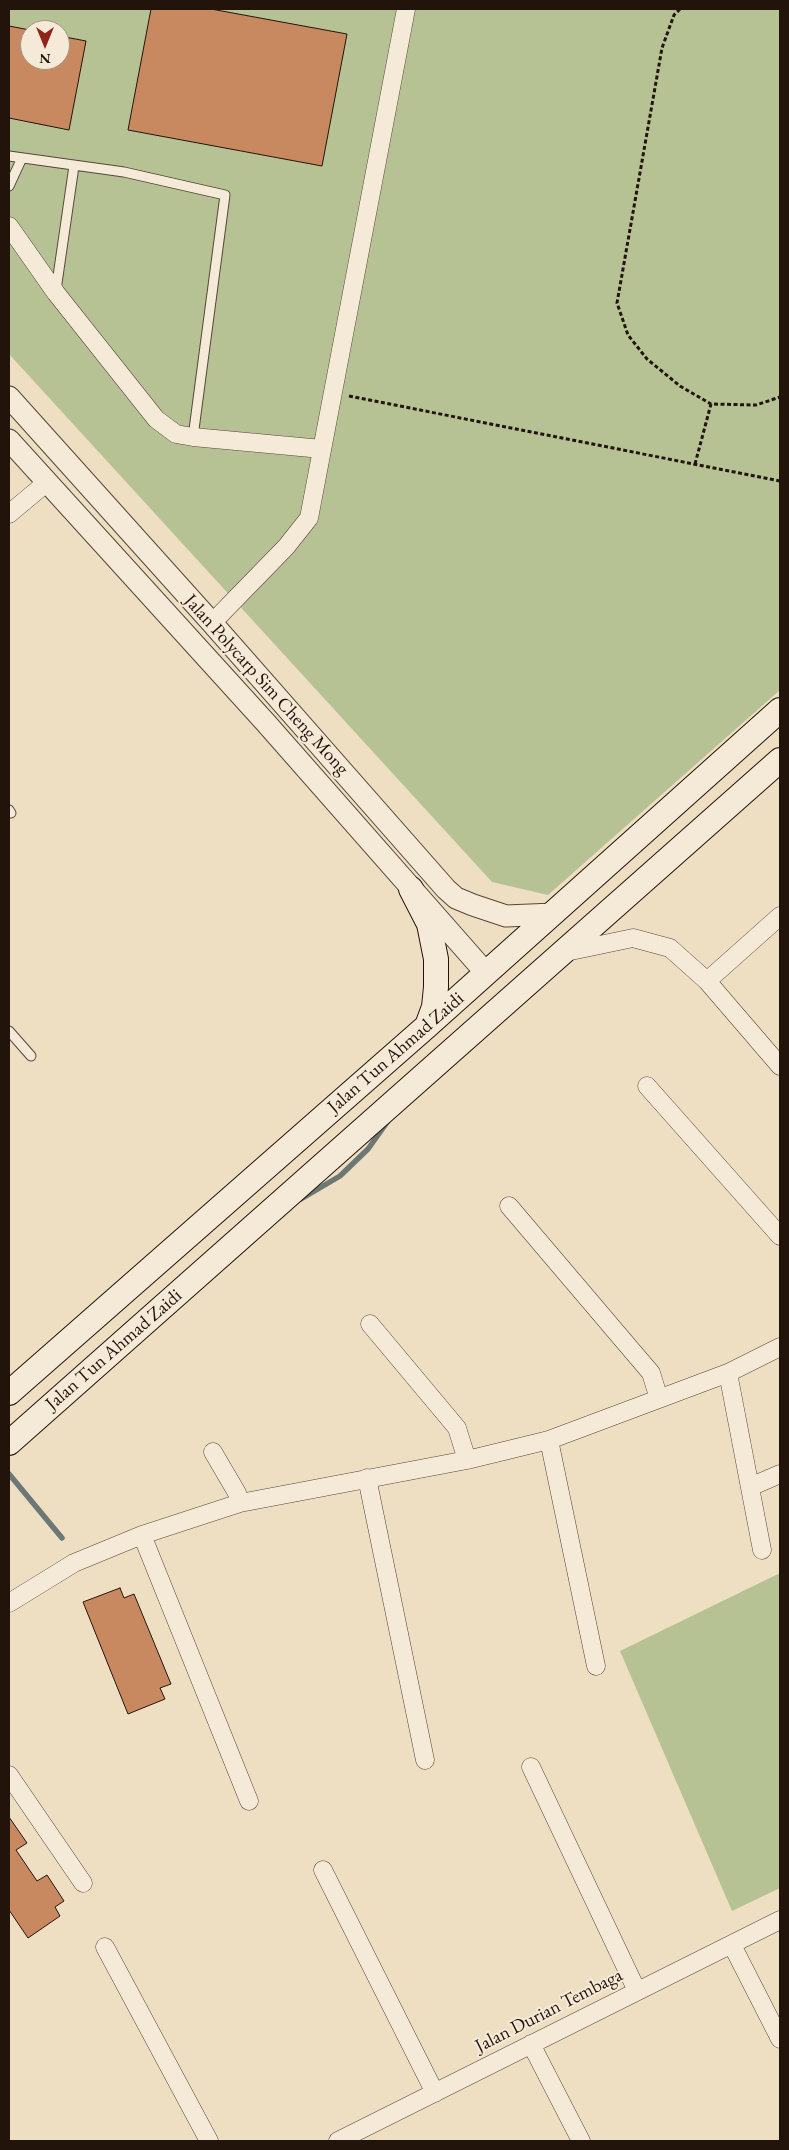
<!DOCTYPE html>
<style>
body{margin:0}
#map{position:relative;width:789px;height:2150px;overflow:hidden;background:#efdfc2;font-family:"EB Garamond",serif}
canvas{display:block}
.frame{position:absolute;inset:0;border:10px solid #23140b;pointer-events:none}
.north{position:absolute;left:20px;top:20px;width:50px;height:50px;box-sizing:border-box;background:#f5ead7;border:1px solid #a19485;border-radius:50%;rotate:180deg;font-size:14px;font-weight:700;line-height:20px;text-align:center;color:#23140b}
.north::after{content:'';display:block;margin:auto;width:18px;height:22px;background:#8f2418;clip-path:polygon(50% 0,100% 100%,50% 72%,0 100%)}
</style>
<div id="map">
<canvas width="789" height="2150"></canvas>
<div class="frame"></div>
<div class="north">N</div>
</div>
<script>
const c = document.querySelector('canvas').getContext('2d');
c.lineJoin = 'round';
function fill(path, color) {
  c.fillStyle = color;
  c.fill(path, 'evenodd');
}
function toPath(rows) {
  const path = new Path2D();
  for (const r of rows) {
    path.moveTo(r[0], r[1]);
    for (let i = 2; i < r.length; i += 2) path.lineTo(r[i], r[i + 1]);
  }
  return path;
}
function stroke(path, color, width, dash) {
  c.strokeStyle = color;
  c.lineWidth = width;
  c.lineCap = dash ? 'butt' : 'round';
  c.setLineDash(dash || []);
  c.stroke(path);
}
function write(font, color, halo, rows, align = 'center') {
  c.font = font + ' "EB Garamond",serif';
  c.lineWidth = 4;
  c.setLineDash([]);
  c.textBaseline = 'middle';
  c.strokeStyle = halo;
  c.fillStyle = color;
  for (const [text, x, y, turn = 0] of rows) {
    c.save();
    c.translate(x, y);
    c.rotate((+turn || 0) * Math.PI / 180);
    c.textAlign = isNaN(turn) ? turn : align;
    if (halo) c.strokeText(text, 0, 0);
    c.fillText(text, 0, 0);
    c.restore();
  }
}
const green = toPath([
 [9,9,780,9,780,690,548,895,492,882,9,354],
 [30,30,60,30,60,60,30,60],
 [780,1573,780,1888,732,1911,620,1651]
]);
const stream = toPath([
 [301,1199,340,1176,368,1149,388,1121],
 [9,1474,62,1538]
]);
const building = toPath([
 [151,9,211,9,347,34,322,166,128,130,151,9],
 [9,26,30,30,30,60,60,60,60,36,86,41,69,130,9,118,9,26],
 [120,1588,124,1598,134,1594,171,1684,160,1688,165,1699,128,1714,83,1602,120,1588],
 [9,1817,27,1843,16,1850,37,1881,47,1875,64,1901,55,1907,60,1916,28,1938,9,1910,9,1817]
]);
const path = toPath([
 [680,9,674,15,662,48,617,303,628,335,647,359,680,386,711,404,756,405,780,397],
 [349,396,780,481],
 [695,464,711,404]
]);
const service = toPath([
 [9,156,124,172,225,195,193,437],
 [9,186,22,158],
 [56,290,74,166],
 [9,810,11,813],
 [9,1031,31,1056]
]);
const minor = toPath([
 [9,226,56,293,156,419,176,434,193,437,322,449],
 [9,514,46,483],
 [212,623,286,547,309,518,406,9],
 [566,952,633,938,670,948,707,981,780,1066],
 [707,981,780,916],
 [647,1086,780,1236],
 [509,1206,651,1373,659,1399],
 [370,1324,457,1428,467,1460],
 [728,1373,762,1550],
 [549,1440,596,1666],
 [213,1452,237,1493,240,1503],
 [367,1478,425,1760],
 [750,1487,780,1474],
 [142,1535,249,1801],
 [9,1603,74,1563,142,1535,240,1503,467,1460,549,1440,728,1373,780,1347],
 [531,1767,637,1991],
 [9,1775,83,1883],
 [323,1870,435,2093],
 [732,1945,780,2039],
 [105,1947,209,2141],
 [531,2044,581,2141],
 [338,2141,780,1920]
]);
const tertiary = toPath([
 [9,397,212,623,446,889,456,898,473,905,506,916,554,914],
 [9,440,266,723,486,973]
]);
const secondary = toPath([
 [411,889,429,924,436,959,436,987,434,1007,427,1026],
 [9,1393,427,1026,780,710],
 [9,1443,780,760]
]);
const streetNames = [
 ["Jalan Polycarp Sim Cheng Mong",266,685,48],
 ["Jalan Tun Ahmad Zaidi",396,1053,-41],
 ["Jalan Tun Ahmad Zaidi",114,1350,-41],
 ["Jalan Durian Tembaga",549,2011,-27]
];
fill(green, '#b7c294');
stroke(stream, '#6c7875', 5.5);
fill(building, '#c88960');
stroke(building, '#23140b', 1);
stroke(service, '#564739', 11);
stroke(minor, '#564739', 19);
stroke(tertiary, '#564739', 23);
stroke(secondary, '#23140b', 26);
stroke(path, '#23140b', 3, [4, 2.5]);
stroke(service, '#f5ead7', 9);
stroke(minor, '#f5ead7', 18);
stroke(tertiary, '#f5ead7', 21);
stroke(secondary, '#f5ead7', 24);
write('19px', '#23140b', '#f5ead7', streetNames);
</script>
